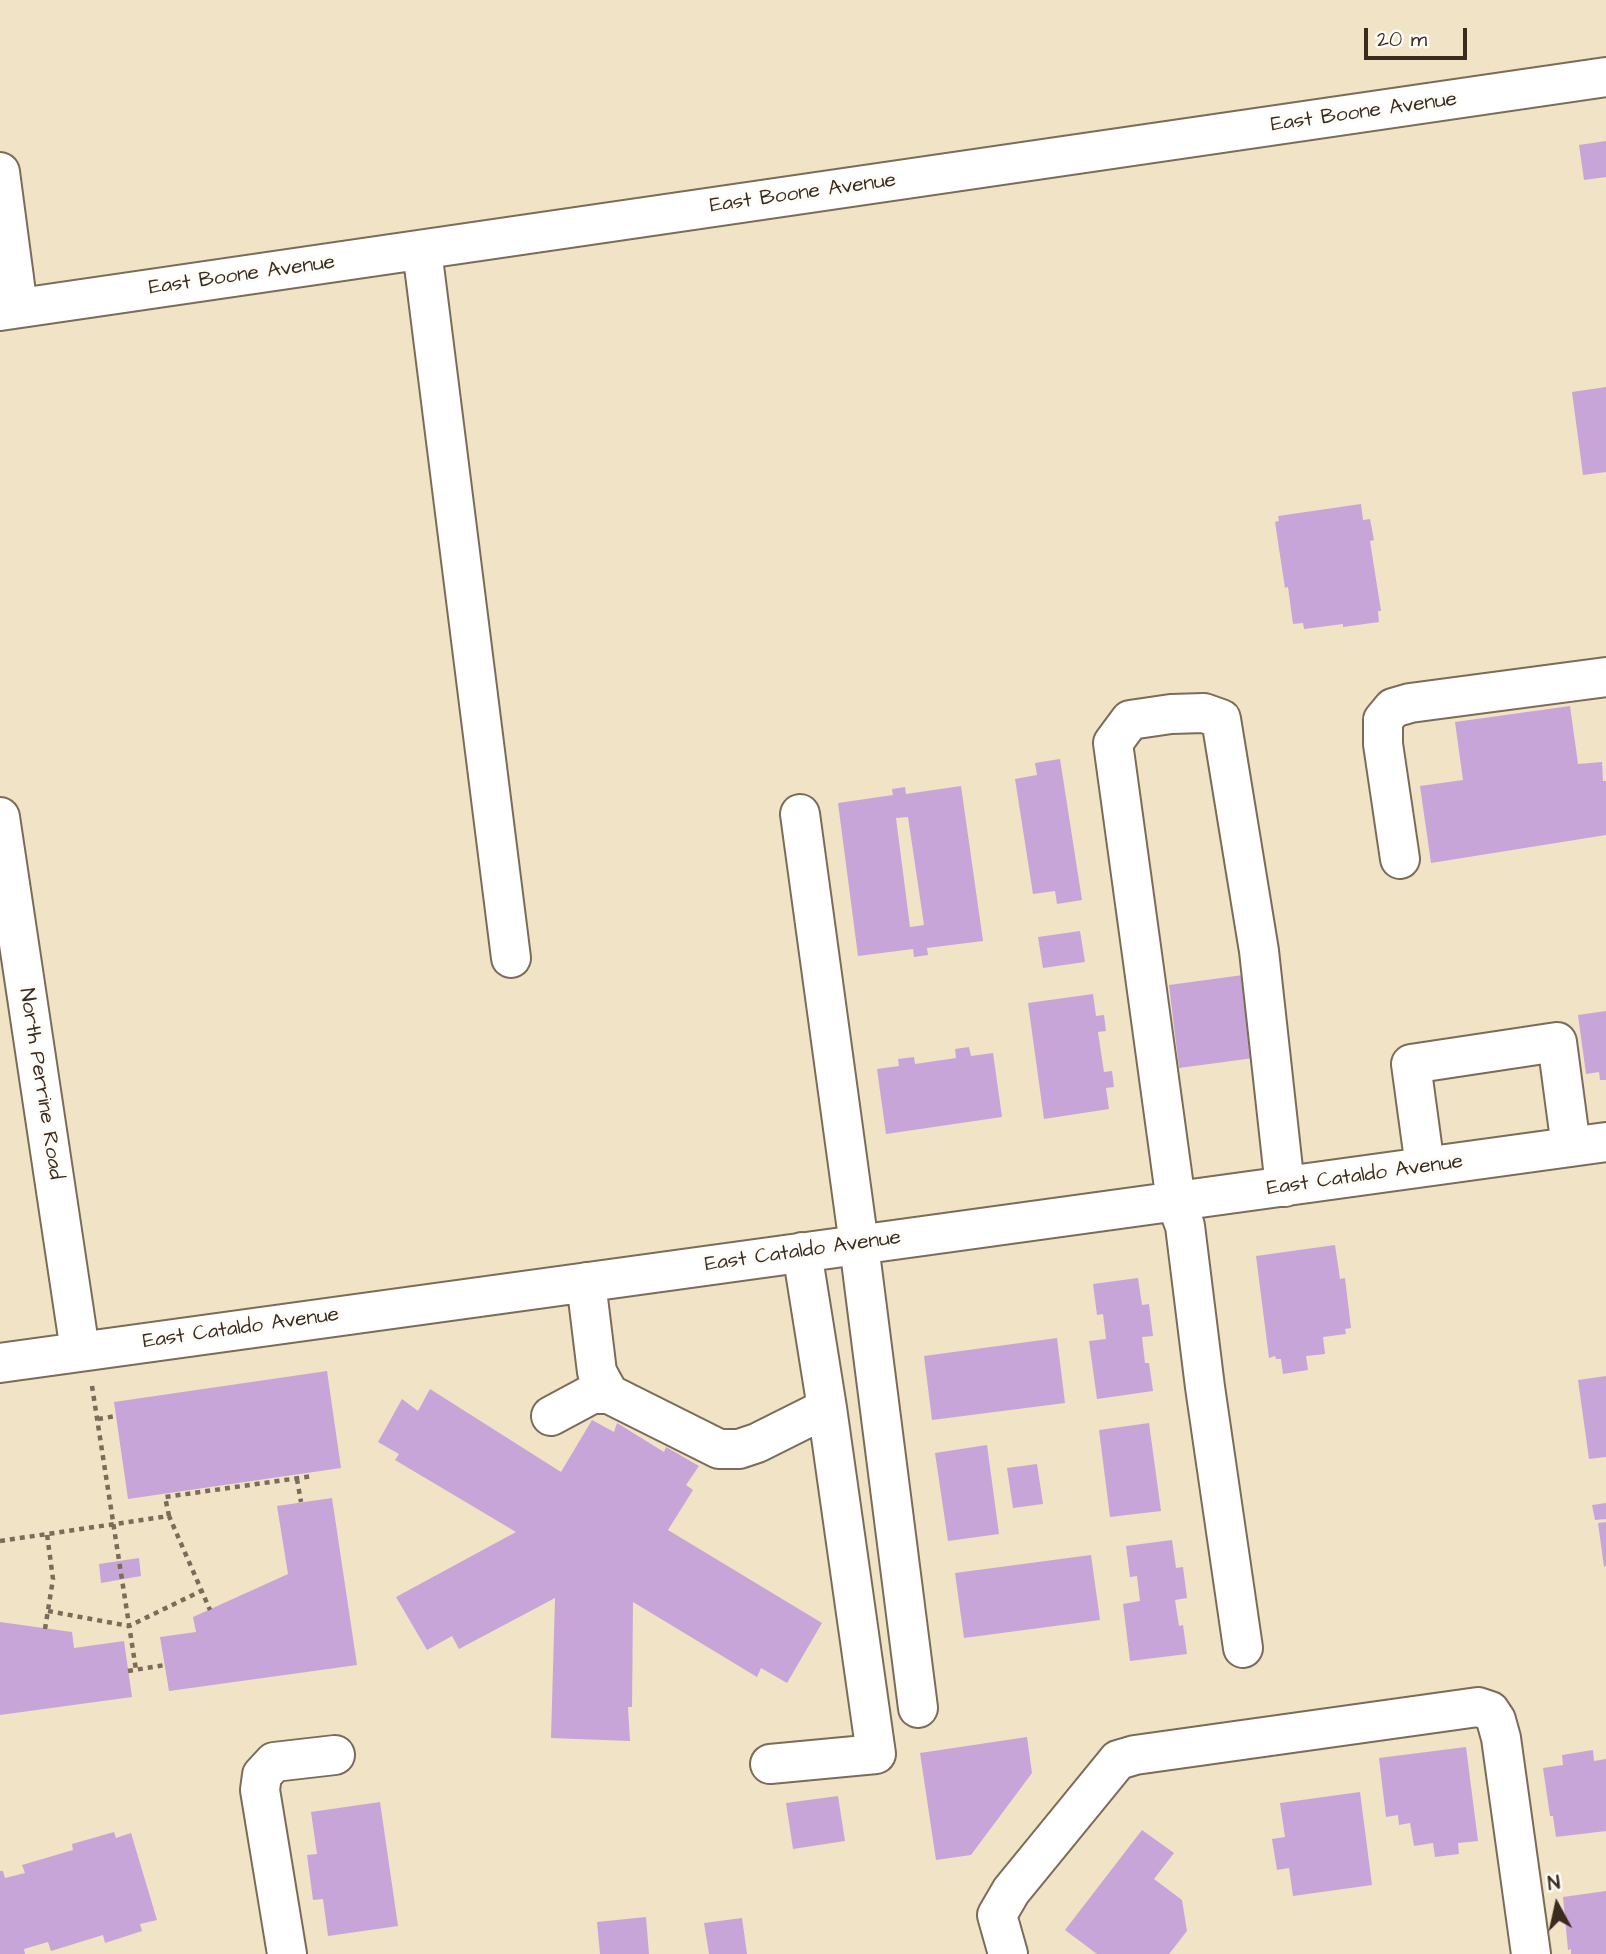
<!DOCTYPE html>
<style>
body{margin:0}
#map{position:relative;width:1606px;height:1954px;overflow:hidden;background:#f1e3c6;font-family:"Architects Daughter",sans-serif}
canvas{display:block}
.north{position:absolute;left:1522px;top:1870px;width:70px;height:70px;-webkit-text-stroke:5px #fdfcf7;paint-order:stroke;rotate:352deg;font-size:19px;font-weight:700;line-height:28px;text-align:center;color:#3b2a1e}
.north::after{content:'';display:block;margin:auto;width:24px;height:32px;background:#3b2a1e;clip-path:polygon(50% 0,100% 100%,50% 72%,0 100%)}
.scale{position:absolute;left:1364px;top:28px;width:103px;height:32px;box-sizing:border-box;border:4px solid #3b2a1e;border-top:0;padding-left:9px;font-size:21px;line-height:24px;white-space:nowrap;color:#3b2a1e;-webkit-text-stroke:5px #fdfcf7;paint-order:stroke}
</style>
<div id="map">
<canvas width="1606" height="1954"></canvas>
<div class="north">N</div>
<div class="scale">20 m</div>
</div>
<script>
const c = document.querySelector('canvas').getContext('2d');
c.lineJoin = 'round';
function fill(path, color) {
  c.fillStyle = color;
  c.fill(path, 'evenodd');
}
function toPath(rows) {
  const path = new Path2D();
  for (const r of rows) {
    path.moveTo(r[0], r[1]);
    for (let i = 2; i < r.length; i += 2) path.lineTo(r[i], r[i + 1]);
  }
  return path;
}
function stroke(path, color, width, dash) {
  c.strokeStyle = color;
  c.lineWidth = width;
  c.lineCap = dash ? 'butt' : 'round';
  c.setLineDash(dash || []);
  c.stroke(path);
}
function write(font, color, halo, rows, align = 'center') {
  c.font = font + ' "Architects Daughter",sans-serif';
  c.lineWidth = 6;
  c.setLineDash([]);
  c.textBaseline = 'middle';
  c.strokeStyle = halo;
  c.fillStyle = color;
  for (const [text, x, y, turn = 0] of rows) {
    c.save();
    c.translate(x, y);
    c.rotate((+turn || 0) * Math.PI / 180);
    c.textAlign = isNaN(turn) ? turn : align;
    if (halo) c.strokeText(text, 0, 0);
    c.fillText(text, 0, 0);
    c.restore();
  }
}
const building = toPath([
 [1606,141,1606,177,1584,180,1579,145],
 [1606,387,1606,472,1583,475,1572,392],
 [1361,504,1363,520,1370,519,1374,540,1370,541,1381,611,1378,611,1379,622,1343,627,1343,624,1304,629,1303,623,1293,624,1288,587,1285,588,1275,522,1279,521,1278,516],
 [1570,706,1578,764,1602,762,1603,781,1606,781,1606,835,1431,863,1420,786,1463,780,1455,722],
 [1060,759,1082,900,1057,904,1055,891,1033,894,1015,779,1037,775,1035,763],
 [961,786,983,941,927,948,928,955,914,957,913,949,858,956,838,803,893,795,892,789,905,787,906,794],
 [908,817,924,925,910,927,896,818],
 [1080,931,1085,962,1043,968,1038,937],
 [1243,975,1254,1058,1179,1068,1169,985],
 [1093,994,1096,1016,1104,1015,1106,1031,1098,1032,1104,1072,1112,1071,1114,1087,1106,1088,1109,1109,1044,1119,1028,1003],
 [1606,1011,1606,1080,1600,1080,1599,1072,1586,1074,1578,1015],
 [969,1047,971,1056,993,1053,1002,1117,886,1134,877,1069,899,1066,898,1059,914,1057,915,1064,956,1058,955,1049],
 [1335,1245,1340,1279,1345,1278,1351,1328,1345,1329,1346,1334,1323,1337,1325,1354,1306,1356,1308,1370,1283,1374,1281,1359,1276,1359,1275,1356,1269,1358,1256,1256],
 [1138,1278,1142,1305,1149,1304,1153,1336,1142,1337,1145,1363,1149,1363,1153,1391,1097,1399,1089,1341,1106,1339,1103,1314,1097,1315,1093,1284],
 [1057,1338,1065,1403,932,1420,924,1356],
 [327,1371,341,1468,128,1499,114,1402],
 [1606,1376,1606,1457,1589,1459,1578,1380],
 [430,1389,561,1472,592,1420,614,1432,617,1423,664,1452,666,1447,699,1466,686,1485,693,1490,668,1530,822,1623,787,1683,761,1668,757,1677,633,1602,632,1707,628,1707,630,1741,551,1738,555,1598,459,1649,452,1636,427,1650,396,1597,516,1532,395,1460,399,1454,378,1442,402,1399,418,1411],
 [1149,1423,1161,1511,1110,1517,1099,1430],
 [987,1445,999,1534,948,1541,935,1453],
 [1037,1464,1043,1504,1013,1508,1007,1468],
 [332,1498,357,1665,169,1691,160,1637,196,1632,193,1617,288,1574,277,1506],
 [1606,1503,1606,1519,1595,1520,1592,1505],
 [1606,1522,1606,1566,1604,1567,1598,1523],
 [1172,1540,1176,1568,1183,1567,1187,1598,1175,1600,1179,1626,1183,1625,1187,1654,1130,1661,1123,1604,1140,1601,1137,1576,1130,1577,1126,1546],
 [1091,1555,1100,1620,964,1638,955,1573],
 [139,1558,141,1576,101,1583,99,1564],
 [0,1622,72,1632,74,1648,124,1641,132,1697,0,1715],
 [1027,1737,1032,1773,971,1855,936,1860,920,1753],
 [1466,1747,1478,1841,1458,1843,1459,1854,1435,1857,1433,1843,1414,1846,1410,1823,1399,1825,1398,1815,1386,1817,1379,1758],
 [1593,1750,1594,1761,1606,1759,1606,1831,1556,1837,1553,1816,1550,1816,1543,1768,1563,1765,1562,1755],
 [1360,1792,1372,1885,1293,1896,1289,1868,1277,1870,1272,1839,1285,1837,1280,1803],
 [838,1796,845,1841,793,1849,786,1803],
 [380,1802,398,1926,328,1936,323,1899,313,1900,307,1855,317,1854,311,1812],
 [1142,1830,1174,1853,1154,1879,1182,1900,1187,1931,1169,1954,1097,1954,1065,1930],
 [114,1832,116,1838,131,1833,157,1920,140,1924,142,1931,105,1943,103,1935,51,1951,48,1942,24,1949,25,1954,0,1954,0,1871,3,1871,5,1878,25,1873,22,1865,73,1850,72,1844],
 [1606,1891,1606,1954,1571,1954,1571,1949,1568,1950,1563,1897],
 [646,1917,649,1954,600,1954,597,1922],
 [742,1918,747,1954,709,1954,704,1923]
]);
const path = toPath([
 [92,1386,136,1670],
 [98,1419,116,1416],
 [297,1479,301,1502],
 [169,1516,165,1497,313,1476],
 [0,1541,169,1516,210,1610],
 [48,1611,129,1626,201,1591],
 [45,1629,53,1579,47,1534],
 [128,1671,165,1665]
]);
const minor = toPath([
 [0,172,18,308],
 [422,250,511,958],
 [0,311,1606,77],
 [800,814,859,1245,918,1708],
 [0,817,80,1351],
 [1400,859,1383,744,1383,720,1393,708,1410,703,1606,677],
 [1425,1167,1411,1064,1557,1042,1571,1147],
 [586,1282,597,1372,609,1394],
 [0,1363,1606,1142],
 [551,1416,592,1394,609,1394,719,1449,739,1449,757,1443,827,1408],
 [1243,1648,1205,1387,1185,1226,1176,1202,1113,743,1130,720,1171,714,1204,713,1221,719,1259,951,1285,1187],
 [770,1764,876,1754,827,1408,802,1252],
 [287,1954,260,1790,262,1775,274,1762,335,1755],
 [1008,1954,997,1915,1011,1891,1118,1760,1135,1755,1478,1707,1490,1711,1496,1720,1501,1738,1531,1954]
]);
const streetNames = [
 ["East Boone Avenue",1364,113,-8],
 ["East Boone Avenue",803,194,-8],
 ["East Boone Avenue",242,276,-8],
 ["North Perrine Road",40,1084,81],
 ["East Cataldo Avenue",1365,1176,-8],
 ["East Cataldo Avenue",803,1252,-8],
 ["East Cataldo Avenue",241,1329,-8]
];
fill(building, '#c8a5d8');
stroke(minor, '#7b6b59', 42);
stroke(path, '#7b6b59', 4.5, [5, 5]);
stroke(minor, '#fff', 38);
write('21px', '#3b2a1e', '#fdfcf7', streetNames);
</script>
